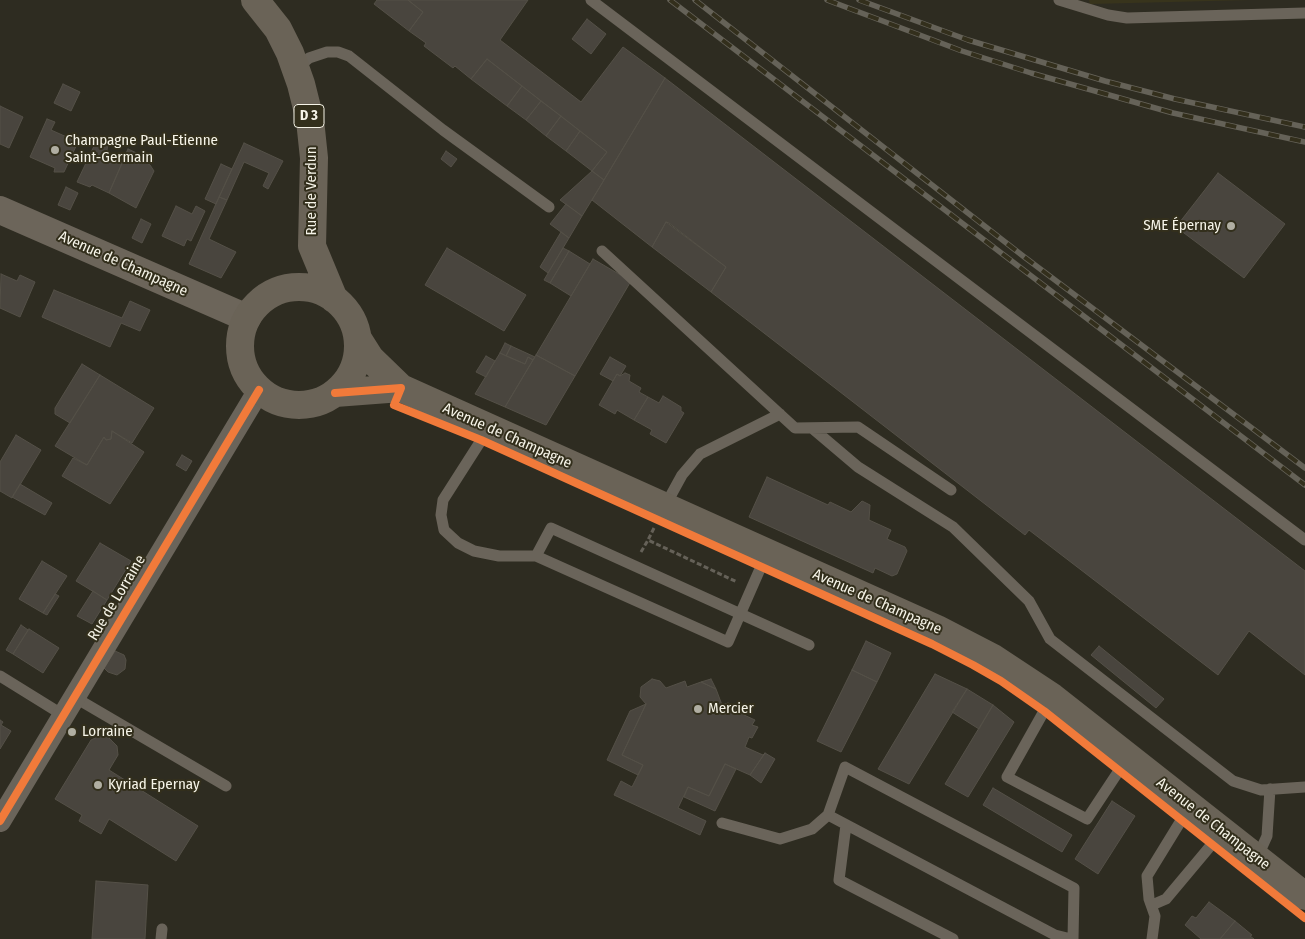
<!DOCTYPE html>
<meta charset="utf-8">
<style>
body{margin:0}
canvas{display:block;background:#2e2c21}
</style>
<canvas width="1305" height="939"></canvas>
<script>
const c = document.querySelector('canvas').getContext('2d');
c.lineJoin = 'round';
function fill(path, color) {
  c.fillStyle = color;
  c.fill(path, 'evenodd');
}
function toPath(rows) {
  const path = new Path2D();
  for (const r of rows) {
    if (r.length === 3) {
      path.moveTo(r[0] + r[2], r[1]);
      path.arc(r[0], r[1], r[2], 0, 2 * Math.PI);
      continue;
    }
    path.moveTo(r[0], r[1]);
    for (let i = 2; i < r.length; i += 2) path.lineTo(r[i], r[i + 1]);
  }
  return path;
}
function stroke(path, color, width, dash) {
  c.strokeStyle = color;
  c.lineWidth = width;
  c.lineCap = dash ? 'butt' : 'round';
  c.setLineDash(dash || []);
  c.stroke(path);
}
function write(font, color, halo, rows, align = 'center') {
  c.font = font + ' "Fira Sans Condensed",sans-serif';
  c.lineWidth = 4;
  c.setLineDash([]);
  c.textBaseline = 'middle';
  c.strokeStyle = halo;
  c.fillStyle = color;
  for (const [text, x, y, turn = 0] of rows) {
    c.save();
    c.translate(x, y);
    c.rotate((+turn || 0) * Math.PI / 180);
    c.textAlign = isNaN(turn) ? turn : align;
    if (halo) c.strokeText(text, 0, 0);
    c.fillText(text, 0, 0);
    c.restore();
  }
}
const built = toPath([
 [1089,0,1250,0,1090,4]
]);
const building = toPath([
 [377,0,408,0,423,12,409,31,374,4,377,0],
 [408,0,528,0,500,40,581,102,623,47,665,78,604,180,592,171,607,152,487,59,471,79,455,66,453,68,424,46,426,43,409,31,423,12,408,0],
 [587,19,606,34,591,54,572,39,587,19],
 [487,59,522,86,507,106,471,79,487,59],
 [665,78,1305,571,1305,675,1249,631,1218,675,1029,530,1025,535,711,292,726,267,669,223,666,222,652,247,592,200,665,78],
 [63,84,80,92,71,111,54,103,63,84],
 [522,86,541,101,526,120,507,106,522,86],
 [541,101,561,116,546,136,526,120,541,101],
 [0,106,23,117,9,148,0,144,0,106],
 [561,116,580,131,566,151,546,136,561,116],
 [47,119,55,122,51,130,78,142,64,172,54,172,55,168,30,157,47,119],
 [580,131,607,152,592,171,566,151,580,131],
 [102,141,108,143,107,150,110,153,124,159,109,193,92,185,90,187,77,182,95,144,97,145,102,141],
 [244,143,283,161,268,189,263,186,269,173,244,162,227,200,219,197,244,143],
 [128,149,141,155,138,164,145,162,150,165,154,171,136,208,109,193,128,149],
 [446,151,457,159,451,167,441,159,446,151],
 [221,164,232,169,216,204,205,199,221,164],
 [592,171,604,180,582,216,560,200,592,171],
 [1218,173,1285,224,1244,278,1176,227,1218,173],
 [66,187,78,193,70,210,58,205,66,187],
 [219,197,227,200,209,239,236,252,221,278,189,264,219,197],
 [566,204,582,216,569,238,550,224,566,204],
 [176,206,192,214,196,206,205,211,191,241,187,239,184,246,162,236,176,206],
 [141,219,151,224,142,243,132,238,141,219],
 [666,222,726,267,711,292,652,247,666,222],
 [561,232,569,238,548,273,540,267,561,232],
 [447,248,526,295,504,331,425,285,447,248],
 [563,248,569,251,550,283,544,280,563,248],
 [569,251,590,264,571,296,550,283,569,251],
 [593,259,631,281,575,376,536,355,593,259],
 [1,274,17,281,20,275,35,282,20,317,0,308,1,274],
 [54,290,122,318,130,301,150,310,140,331,121,323,110,347,42,317,54,290],
 [505,343,511,346,506,356,500,353,505,343],
 [511,346,535,357,533,360,528,357,525,364,506,356,511,346],
 [500,353,525,364,528,357,533,360,505,407,475,394,500,353],
 [536,355,575,376,546,425,505,407,536,355],
 [486,356,495,361,486,377,476,372,486,356],
 [610,357,626,366,620,376,617,374,613,381,600,374,610,357],
 [82,364,100,375,70,423,55,414,55,408,82,364],
 [625,373,630,375,629,381,641,388,639,392,648,397,634,420,617,410,615,414,599,405,617,374,620,376,625,373],
 [100,375,154,408,132,443,112,431,111,439,106,440,104,437,87,465,55,446,100,375],
 [663,396,681,407,681,411,684,413,666,443,650,434,652,430,634,420,648,397,659,403,663,396],
 [112,431,144,452,110,504,62,476,73,458,87,465,104,437,106,440,111,439,112,431],
 [16,435,41,450,12,498,0,491,0,462,16,435],
 [182,455,192,461,186,471,176,465,182,455],
 [767,477,828,505,830,502,851,512,862,501,870,505,869,520,891,530,887,539,905,547,907,551,897,574,892,576,875,568,873,573,749,517,767,477],
 [20,484,52,503,45,515,12,497,20,484],
 [100,543,131,561,107,600,76,581,100,543],
 [42,561,67,576,43,613,19,599,42,561],
 [93,591,107,600,92,624,77,616,93,591],
 [55,594,59,596,47,615,43,613,55,594],
 [21,625,28,630,13,654,6,650,21,625],
 [29,629,59,648,43,673,13,654,29,629],
 [866,641,891,653,877,682,852,670,866,641],
 [1099,646,1164,699,1156,708,1091,655,1099,646],
 [115,651,124,655,126,660,125,669,117,675,108,672,104,668,115,651],
 [852,670,877,682,841,752,817,741,852,670],
 [935,674,967,689,909,784,878,769,935,674],
 [652,679,660,681,666,688,685,681,687,687,701,682,716,689,722,705,728,703,746,710,744,715,755,720,752,725,758,727,752,738,749,737,745,747,763,755,765,753,750,775,725,764,709,796,688,787,678,808,706,821,700,835,614,795,621,781,632,787,643,765,622,755,646,704,640,697,641,687,652,679],
 [711,679,716,689,701,682,711,679],
 [967,689,993,705,979,729,952,712,967,689],
 [646,704,622,755,643,765,638,775,607,760,630,711,646,704],
 [993,705,1014,722,968,797,945,784,993,705],
 [0,720,3,722,1,725,11,731,0,749,0,720],
 [100,736,107,736,117,746,118,755,109,770,198,826,176,861,109,819,101,834,79,821,82,815,55,799,91,740,100,736],
 [765,753,775,759,761,783,750,775,765,753],
 [725,764,736,769,715,811,684,797,688,787,709,796,725,764],
 [993,788,1072,835,1062,852,983,805,993,788],
 [1112,801,1135,816,1098,874,1075,859,1112,801],
 [96,881,148,885,145,939,92,939,96,881],
 [1209,902,1235,921,1220,939,1201,939,1185,925,1192,916,1196,918,1209,902],
 [1235,921,1252,935,1250,936,1254,939,1220,939,1235,921]
]);
const path = toPath([
 [654,528,648,540,737,582],
 [641,552,648,540]
]);
const lane = toPath([
 [591,0,1305,540],
 [1059,0,1108,15,1127,18,1305,13],
 [296,69,309,58,327,52,338,52,349,56,443,130,549,207],
 [602,251,795,428,858,427,951,490],
 [489,428,443,500,441,515,444,530,458,543,474,551,499,556,536,556,728,642,767,553],
 [812,428,858,467,953,527,1029,601,1050,639,1233,781,1261,790,1305,787],
 [665,506,682,475,700,454,780,414],
 [536,556,551,528,809,645],
 [0,676,63,715],
 [74,697,226,786],
 [1052,697,1007,777,1087,819,1128,757],
 [828,815,1055,935,1071,939],
 [722,823,780,839,812,829,828,815,845,767,1074,888,1073,939],
 [846,825,839,880,953,939],
 [1257,858,1267,836,1270,789],
 [1152,905,1166,899,1223,831],
 [161,939,162,929],
 [1152,939,1155,916,1149,899,1147,876,1190,806]
]);
const street = toPath([
 [0,821,259,390]
]);
const secondary = toPath([
 [0,210,247,318]
]);
const primary = toPath([
 [255,0,278,29,290,53,301,84,310,120,314,158,312,246,334,299],
 [299,346,59],
 [358,339,370,358,401,388,937,629,993,658,1052,697,1305,896],
 [335,393,401,388]
]);
const rail = toPath([
 [670,0,1305,485],
 [695,0,1023,256,1305,468],
 [827,0,962,51,1031,73,1173,113,1305,142],
 [859,0,968,40,1105,81,1175,99,1305,127]
]);
const cycleway = toPath([
 [335,393,401,388,394,405,481,440,932,644,973,665,1001,681,1044,711,1305,918],
 [0,821,259,390]
]);
const markers = [
 [55,150,5,"#b0aea2"],
 [1231,226,5,"#b0aea2"],
 [698,709,5,"#b0aea2"],
 [72,732,5,"#b0aea2"],
 [98,785,5,"#b0aea2"]
];
const shields = [
 [309,116,30]
];
const shieldNames = [
 ["D 3",309,116]
];
const poiNames = [
 ["Champagne Paul-Etienne",65,141],
 ["Saint-Germain",65,158],
 ["SME Épernay",1221,226,"right"],
 ["Mercier",708,709],
 ["Lorraine",82,732],
 ["Kyriad Epernay",108,785]
];
const streetNames = [
 ["Rue de Verdun",312,191,-90],
 ["Avenue de Champagne",123,264,24],
 ["Avenue de Champagne",507,436,24],
 ["Rue de Lorraine",117,598,-59],
 ["Avenue de Champagne",877,602,24],
 ["Avenue de Champagne",1213,824,38]
];
fill(built, '#38341c');
fill(building, '#49453e');
stroke(building, '#545047', 1);
stroke(path, '#656158', 3, [5, 2.5]);
stroke(lane, '#6a645a', 11);
stroke(street, '#6a645a', 22);
stroke(secondary, '#6c655a', 28);
stroke(primary, '#6a6357', 28);
stroke(rail, '#656258', 5.5);
stroke(rail, '#332f1c', 4, [11]);
stroke(cycleway, '#f17a3a', 8);
for (const [x, y, r, color] of markers) {
  const dot = new Path2D();
  dot.arc(x, y, r, 0, 2 * Math.PI);
  c.fillStyle = color;
  c.fill(dot);
  stroke(dot, '#332f1c', 2);
}
for (const [x, y, w] of shields) {
  const box = new Path2D();
  box.roundRect(x - w / 2, y - 11.5, w, 23, 4);
  c.fillStyle = '#332f1c';
  c.fill(box);
  stroke(box, '#f6f4e8', 1);
}
write('bold 14px', '#f6f4e8', null, shieldNames);
write('15px', '#f6f4e8', '#332f1c', poiNames, 'left');
write('15px', '#f6f4e8', '#332f1c', streetNames);
</script>
